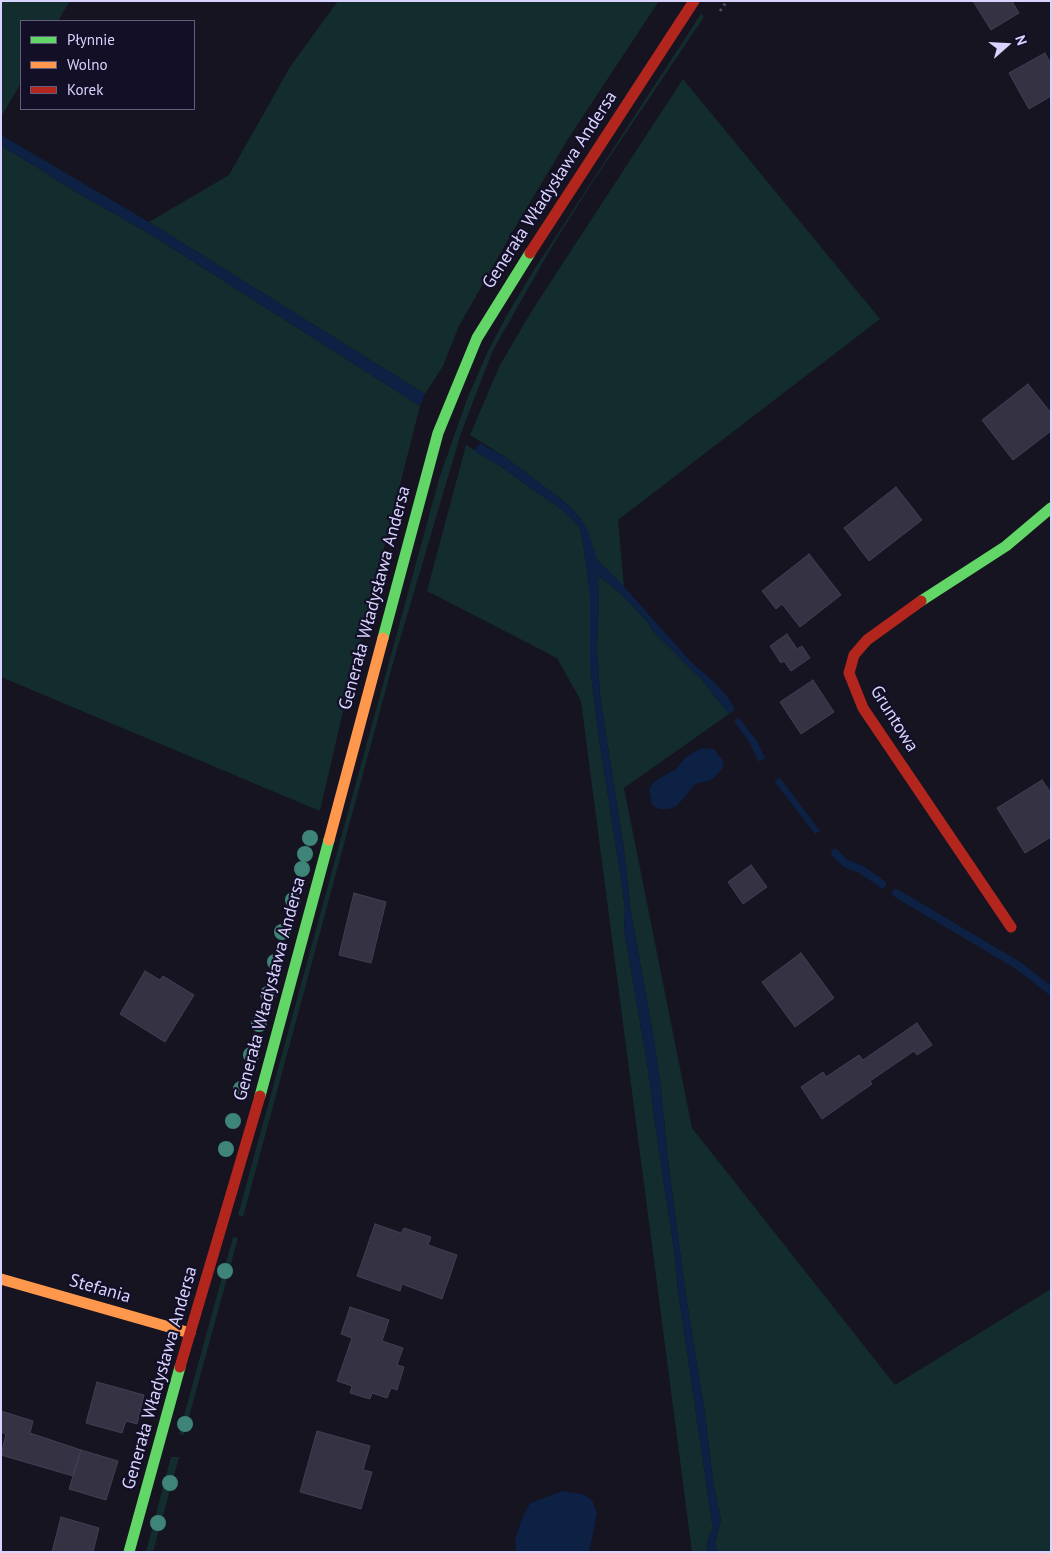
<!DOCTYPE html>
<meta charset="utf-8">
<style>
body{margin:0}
#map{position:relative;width:1052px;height:1553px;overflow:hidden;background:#161421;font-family:"PT Sans",sans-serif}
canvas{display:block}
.frame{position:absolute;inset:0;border:2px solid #d9d4ff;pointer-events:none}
.legend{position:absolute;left:20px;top:20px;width:175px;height:90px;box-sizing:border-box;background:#130f26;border:1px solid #625e7d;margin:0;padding:6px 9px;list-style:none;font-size:15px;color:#d9d4ff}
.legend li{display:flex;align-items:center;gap:10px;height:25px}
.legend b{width:25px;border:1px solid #625e7d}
.north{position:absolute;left:982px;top:20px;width:50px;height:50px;-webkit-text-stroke:4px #130f26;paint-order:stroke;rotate:71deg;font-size:14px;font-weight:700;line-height:20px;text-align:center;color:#d9d4ff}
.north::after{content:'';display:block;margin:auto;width:18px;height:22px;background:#d9d4ff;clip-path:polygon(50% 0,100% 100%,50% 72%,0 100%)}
</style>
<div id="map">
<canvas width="1052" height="1553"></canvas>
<div class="frame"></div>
<ul class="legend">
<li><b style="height:6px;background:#63d668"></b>Płynnie</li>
<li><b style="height:6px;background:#ff974d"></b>Wolno</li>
<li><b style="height:6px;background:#b3261e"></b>Korek</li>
</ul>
<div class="north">N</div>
</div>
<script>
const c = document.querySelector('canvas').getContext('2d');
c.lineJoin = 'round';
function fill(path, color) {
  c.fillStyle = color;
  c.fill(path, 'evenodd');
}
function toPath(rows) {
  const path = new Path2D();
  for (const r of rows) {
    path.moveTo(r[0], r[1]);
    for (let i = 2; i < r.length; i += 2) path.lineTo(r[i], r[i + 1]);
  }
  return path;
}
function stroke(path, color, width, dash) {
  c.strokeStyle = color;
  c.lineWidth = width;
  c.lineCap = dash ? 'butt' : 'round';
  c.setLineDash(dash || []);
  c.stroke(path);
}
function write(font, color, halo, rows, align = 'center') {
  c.font = font + ' "PT Sans",sans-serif';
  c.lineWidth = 4.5;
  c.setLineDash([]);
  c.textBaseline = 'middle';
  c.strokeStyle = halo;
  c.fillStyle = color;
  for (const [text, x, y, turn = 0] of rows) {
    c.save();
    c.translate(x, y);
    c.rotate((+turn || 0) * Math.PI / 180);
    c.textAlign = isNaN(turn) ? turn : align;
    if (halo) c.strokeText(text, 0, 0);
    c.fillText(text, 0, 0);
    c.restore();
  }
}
const green = toPath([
 [1,1,70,1,58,21,21,21,21,83,1,117],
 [338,1,659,1,568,139,513,231,459,326,443,366,425,394,149,222,229,175,290,67],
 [701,14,704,17,590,186,551,248,493,350,461,433,393,663,243,1217,238,1215,439,479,467,399,488,351,507,315,534,270],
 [683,79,880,319,618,520,624,587,597,560,580,518,567,504,505,457,470,435,500,365,533,309],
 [1,145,76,192,150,234,420,406,346,698,320,811,1,677],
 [466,445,500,466,562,510,579,526,583,543,591,597,590,666,598,732,620,873,625,908,624,929,648,1069,655,1124,674,1250,678,1290,713,1530,710,1533,707,1545,708,1552,692,1552,581,701,557,658,427,591],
 [597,575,619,592,646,620,653,631,703,681,729,714,624,788,692,1128,895,1385,1051,1289,1051,1552,717,1552,715,1543,721,1519,713,1481,704,1407,686,1296,669,1169,661,1089,654,1040,630,906,625,856,600,696,597,650,599,597],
 [233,1237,238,1238,184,1435,179,1434],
 [171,1457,179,1457,153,1552,146,1552]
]);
const water = toPath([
 [1,135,149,222,425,394,420,406,150,234,76,192,1,145],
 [480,443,505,457,567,504,580,518,589,533,597,560,619,581,691,662,712,680,728,697,735,710,729,714,703,681,653,631,646,620,619,592,598,575,599,597,597,650,600,696,625,856,630,906,654,1040,661,1089,669,1169,686,1296,704,1407,713,1481,721,1519,715,1543,717,1552,708,1552,707,1545,710,1533,713,1530,678,1290,674,1250,655,1124,648,1069,624,929,625,908,620,873,598,732,590,666,590,597,583,543,579,526,562,510,500,466,474,451],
 [739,718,757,741,765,758,759,762,749,742,734,721],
 [702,748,714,749,722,759,724,766,718,774,711,780,695,784,677,806,669,809,659,809,652,805,649,789,655,781,676,769,686,757],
 [780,778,820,831,815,834,774,781],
 [563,1491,582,1494,592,1500,597,1513,589,1552,516,1552,515,1540,522,1519,530,1503]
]);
const stream = toPath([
 [835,853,845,863,862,870,882,884],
 [896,893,1019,966,1051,991]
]);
const building = toPath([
 [973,1,1012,1,1019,13,991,30,973,1],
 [1045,53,1051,64,1051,96,1029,109,1009,73,1045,53],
 [1028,384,1051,413,1051,431,1013,460,982,420,1028,384],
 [896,487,922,520,869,561,844,528,896,487],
 [809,554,841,595,800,627,782,604,776,609,762,591,809,554],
 [787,634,797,649,802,646,810,658,791,671,784,661,781,663,770,646,787,634],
 [813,680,834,712,801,734,780,702,813,680],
 [1042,780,1051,793,1051,837,1025,853,997,808,1042,780],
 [751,865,767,887,743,904,728,882,751,865],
 [354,893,386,902,371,963,339,955,354,893],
 [801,953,834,998,795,1027,762,982,801,953],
 [145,971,160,980,163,976,194,995,165,1042,120,1014,145,971],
 [917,1023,932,1045,917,1055,914,1051,870,1081,872,1084,822,1119,801,1087,823,1072,826,1077,859,1055,863,1060,917,1023],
 [375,1224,401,1233,404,1228,431,1237,428,1245,457,1255,442,1299,402,1284,400,1291,357,1276,375,1224],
 [350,1307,389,1320,382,1341,403,1348,397,1365,404,1367,397,1390,391,1388,387,1398,372,1393,370,1399,350,1393,352,1386,337,1381,352,1338,341,1334,350,1307],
 [97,1382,144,1395,137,1424,126,1421,122,1433,86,1423,97,1382],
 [1,1411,33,1421,30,1433,81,1450,73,1476,1,1455,6,1434,1,1432,1,1411],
 [317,1431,370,1446,363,1470,372,1472,361,1509,300,1492,317,1431],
 [81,1450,118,1461,106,1500,69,1489,81,1450],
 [61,1517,99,1528,93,1552,52,1552,61,1517]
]);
const path = toPath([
 [720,11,727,1]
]);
const fast = toPath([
 [921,601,1006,546,1051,508],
 [383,638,438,433,477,338,530,253],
 [260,1096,329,840],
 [129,1552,180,1367]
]);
const slow = toPath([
 [329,840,383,638],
 [1,1279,190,1333]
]);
const jam = toPath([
 [530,253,694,1],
 [921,601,867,640,854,655,849,673,863,708,1011,927],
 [180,1367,260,1096]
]);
const trees = [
 [310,838],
 [305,854],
 [302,869],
 [293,900],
 [282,932],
 [275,962],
 [268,994],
 [259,1024],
 [251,1055],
 [241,1089],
 [233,1121],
 [226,1149],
 [225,1271],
 [185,1424],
 [170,1483],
 [158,1523]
];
const streetNames = [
 ["Generała Władysława Andersa",550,190,-57],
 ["Generała Władysława Andersa",375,598,-75],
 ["Gruntowa",894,719,58],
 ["Generała Władysława Andersa",270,989,-75],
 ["Stefania",100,1289,16],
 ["Generała Władysława Andersa",160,1378,-74]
];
fill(green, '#132c2d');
fill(water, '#0d2144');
stroke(stream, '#0d2144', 8);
fill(building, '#343243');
stroke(building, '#433f54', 1);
stroke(path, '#44505f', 3, [2.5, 4]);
stroke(fast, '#63d668', 11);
stroke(slow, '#ff974d', 11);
stroke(jam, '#b3261e', 11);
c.fillStyle = '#3e8478';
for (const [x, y] of trees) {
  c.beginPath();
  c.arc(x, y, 8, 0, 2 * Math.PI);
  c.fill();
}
write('18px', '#d9d4ff', '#130f26', streetNames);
</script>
